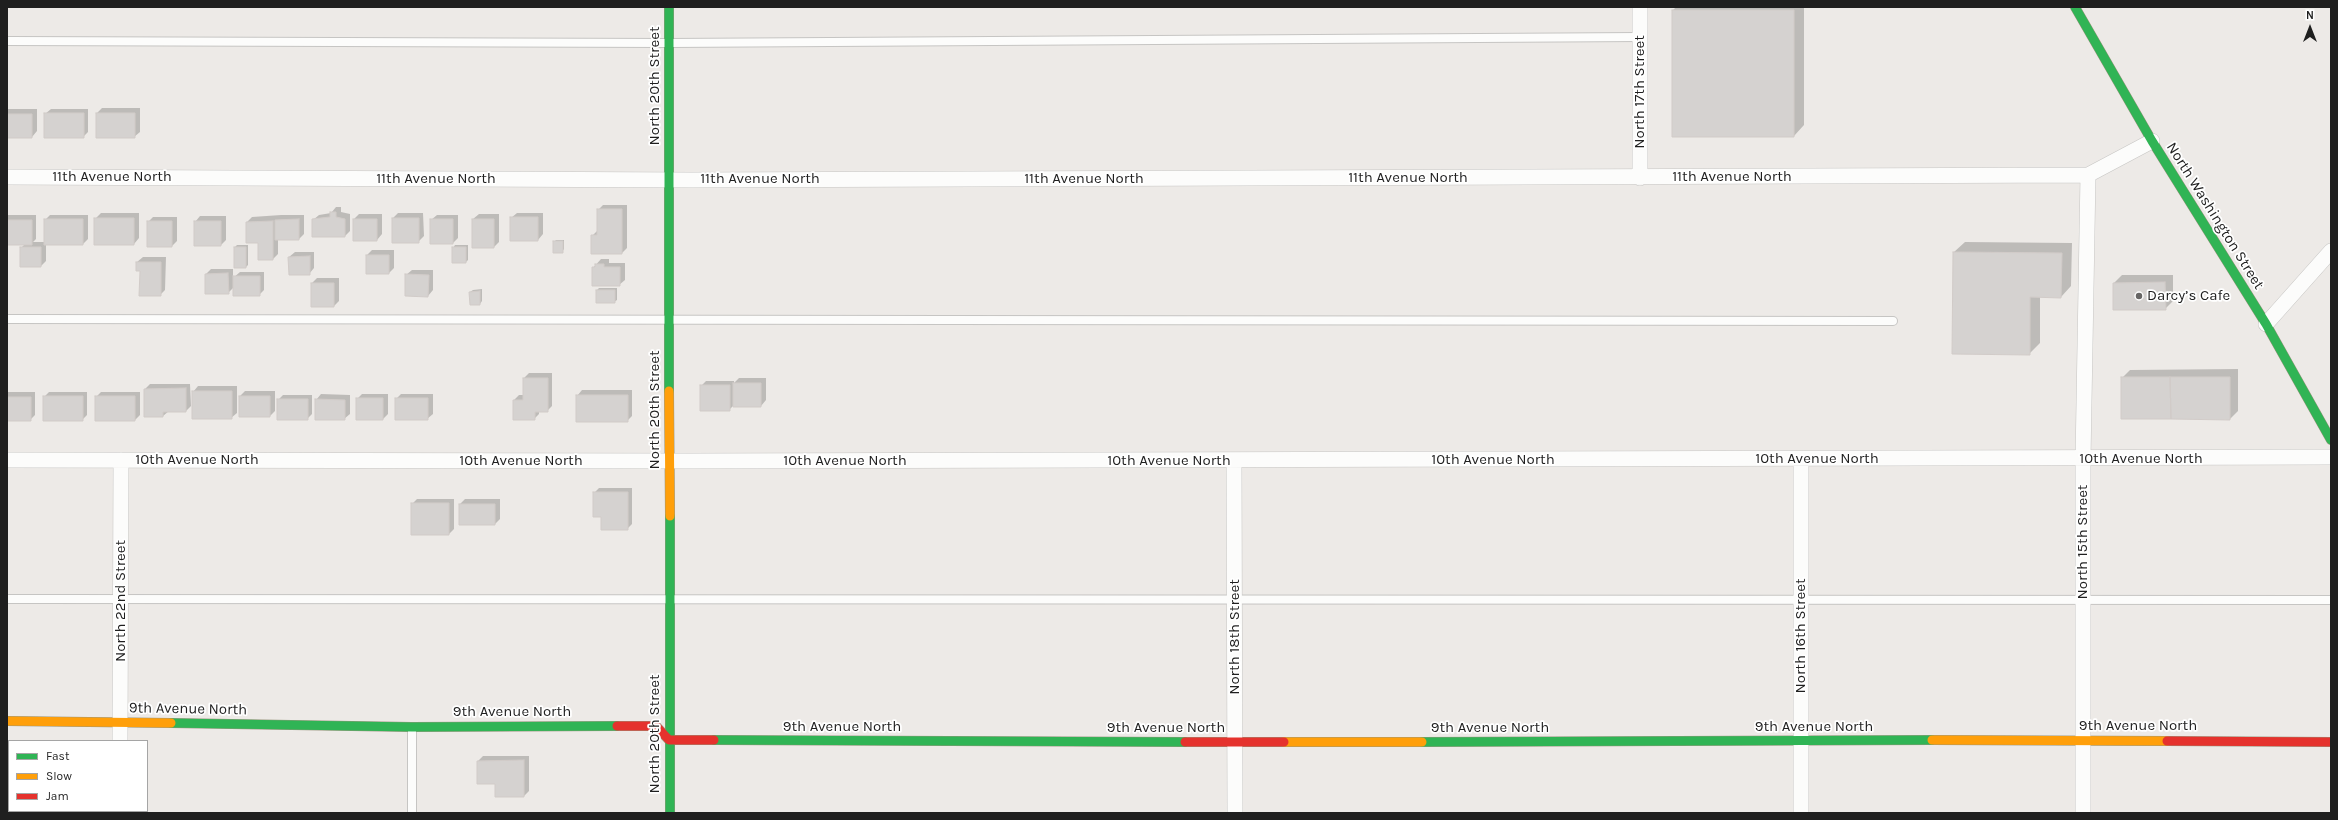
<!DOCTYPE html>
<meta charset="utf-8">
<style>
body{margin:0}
#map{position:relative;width:2338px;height:820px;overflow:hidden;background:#edeae7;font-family:Karla,sans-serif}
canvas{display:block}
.frame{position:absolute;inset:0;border:8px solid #1f1f1f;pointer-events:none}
.legend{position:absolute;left:8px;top:740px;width:140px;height:72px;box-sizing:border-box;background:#fff;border:1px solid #a5a5a5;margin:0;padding:5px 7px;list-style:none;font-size:12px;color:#1f1f1f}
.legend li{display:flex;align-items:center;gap:8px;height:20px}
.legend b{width:20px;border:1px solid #a5a5a5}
.north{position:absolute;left:2290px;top:8px;width:40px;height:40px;-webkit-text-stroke:3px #fff;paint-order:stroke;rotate:0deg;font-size:11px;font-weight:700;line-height:16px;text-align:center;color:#1f1f1f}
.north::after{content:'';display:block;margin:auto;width:14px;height:18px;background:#1f1f1f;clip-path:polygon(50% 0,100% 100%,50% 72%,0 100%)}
</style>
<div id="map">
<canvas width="2338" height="820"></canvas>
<div class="frame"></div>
<ul class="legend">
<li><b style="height:5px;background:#30b455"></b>Fast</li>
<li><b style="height:5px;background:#ff9f0a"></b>Slow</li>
<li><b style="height:5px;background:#e5322d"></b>Jam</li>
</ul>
<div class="north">N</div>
</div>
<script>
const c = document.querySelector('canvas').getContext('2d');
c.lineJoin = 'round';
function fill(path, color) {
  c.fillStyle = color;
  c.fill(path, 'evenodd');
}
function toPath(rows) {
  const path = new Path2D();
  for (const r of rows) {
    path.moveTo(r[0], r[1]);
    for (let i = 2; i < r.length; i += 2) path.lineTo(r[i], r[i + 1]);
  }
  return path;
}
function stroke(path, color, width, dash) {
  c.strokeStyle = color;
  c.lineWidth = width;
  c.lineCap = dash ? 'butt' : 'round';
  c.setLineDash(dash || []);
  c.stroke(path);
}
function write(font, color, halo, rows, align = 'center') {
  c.font = font + ' Karla,sans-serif';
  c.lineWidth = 3.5;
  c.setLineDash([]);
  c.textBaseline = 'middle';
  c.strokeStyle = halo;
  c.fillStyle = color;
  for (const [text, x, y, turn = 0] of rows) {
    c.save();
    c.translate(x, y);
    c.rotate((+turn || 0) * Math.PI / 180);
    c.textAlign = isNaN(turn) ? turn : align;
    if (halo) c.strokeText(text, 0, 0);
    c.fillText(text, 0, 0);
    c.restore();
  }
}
const shadow = toPath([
 [1676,7,1804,7,1804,125,1794,136,1673,10],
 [102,108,140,108,140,132,134,137,97,113],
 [7,109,37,109,37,131,32,137,7,137],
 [51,109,88,109,88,132,83,137,45,114],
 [603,205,627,205,627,248,622,253,592,236,598,230,598,210],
 [336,207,341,207,341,212,350,214,350,231,345,236,313,220,319,215,331,213],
 [101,213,139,213,139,238,134,244,95,219],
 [398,213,423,213,424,236,418,242,393,218],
 [517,213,543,213,543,234,538,240,511,240,511,218],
 [359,214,382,214,382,234,377,240,354,240,354,219],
 [479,214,499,214,499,242,494,247,473,247,473,219],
 [7,215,36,215,36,239,33,242,45,242,45,220,50,215,88,215,88,239,83,244,46,244,46,261,41,266,21,248,25,244,7,244],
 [281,215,304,215,304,234,299,239,278,239,278,254,273,259,259,242,247,222,252,217],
 [437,215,458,215,458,238,453,243,431,243,431,220],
 [200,216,226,216,226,240,221,245,195,222],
 [153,217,177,217,177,241,172,246,148,222],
 [556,240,564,240,564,249,562,252,554,242],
 [1965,242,2072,243,2071,286,2061,297,2040,296,2040,343,2029,354,1954,252],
 [237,245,248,245,248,265,246,267,235,247],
 [455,245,468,245,468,260,466,262,453,248],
 [372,250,394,250,394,268,389,273,367,255],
 [295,252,314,252,314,268,309,274,289,257],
 [143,257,166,257,165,290,160,295,141,270,137,262],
 [601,259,609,259,609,263,625,263,625,280,619,285,593,268],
 [211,269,233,269,233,278,240,272,264,272,264,290,259,295,234,287,228,293,206,274],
 [412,270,433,270,433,290,428,296,406,275],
 [2122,275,2173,275,2173,301,2165,309,2114,283],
 [317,278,339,278,339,301,334,306,312,283],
 [599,288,617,288,617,300,614,302,597,290],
 [482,289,482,301,480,304,470,292,473,290],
 [2238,369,2238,411,2230,419,2122,378,2130,370],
 [529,373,552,373,552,406,547,411,539,411,539,414,534,419,514,400,519,395,524,395,524,378],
 [739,378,766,378,766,400,761,406,733,406,729,410,701,386,706,381,734,381,734,383],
 [150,384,190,384,191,406,186,411,169,411,163,416,145,389],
 [198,386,237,386,237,413,231,418,193,392],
 [582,390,632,390,632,416,627,421,577,396],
 [245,391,275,391,275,411,270,416,240,416,240,396],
 [7,392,35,392,35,415,30,420,7,420],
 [49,392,87,392,87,415,82,420,44,397],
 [101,392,140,392,140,415,135,420,96,397],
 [321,394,350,395,350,414,344,419,316,400],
 [362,394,388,394,388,414,383,419,357,399],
 [401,394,433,394,433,414,427,419,396,399],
 [283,395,312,395,312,414,307,419,278,400],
 [599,488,632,488,632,524,627,529,602,516,594,493],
 [417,499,454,499,454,529,449,534,412,504],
 [465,499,500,499,500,519,495,524,460,504],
 [483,756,529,756,529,791,524,796,496,783,478,761]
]);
const building = toPath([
 [1672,10,1794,10,1794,137,1672,137,1672,10],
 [44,113,84,113,84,138,44,138,44,113],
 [96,113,135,113,135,138,96,138,96,113],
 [7,114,32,114,32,138,7,138,7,114],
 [597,209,622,209,622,254,591,254,591,235,597,235,597,209],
 [330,212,336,212,336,217,345,219,345,237,312,237,312,219,330,217,330,212],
 [510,217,538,217,538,241,510,241,510,217],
 [94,218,134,218,134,245,94,245,94,218],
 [392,218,419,218,419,243,392,243,392,218],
 [44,219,83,219,83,245,44,245,44,219],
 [299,219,299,240,275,240,275,220,299,219],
 [353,219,377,219,377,241,353,241,353,219],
 [430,219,453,219,453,244,430,244,430,219],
 [472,219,494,219,494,248,472,248,472,219],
 [7,220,32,220,32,245,7,245,7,220],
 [147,221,172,221,172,247,147,247,147,221],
 [194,221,221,221,221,246,194,246,194,221],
 [273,221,273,260,258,260,258,243,246,243,246,222,273,221],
 [553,241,563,241,563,253,553,253,553,241],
 [20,247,41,247,41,267,20,267,20,247],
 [234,247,246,247,246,268,234,268,234,247],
 [452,247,466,247,466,263,452,263,452,247],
 [1953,252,2062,253,2061,298,2030,297,2030,355,1952,354,1953,252],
 [366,255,389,255,389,274,366,274,366,255],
 [310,256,310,275,289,275,288,257,310,256],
 [136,262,161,262,161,296,139,296,140,271,136,271,136,262],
 [595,264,604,264,604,267,620,267,620,286,592,286,592,267,595,267,595,264],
 [228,273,229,294,205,294,205,274,228,273],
 [405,274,429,275,428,297,405,296,405,274],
 [233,276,260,276,260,296,233,296,233,276],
 [2165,282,2166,310,2113,310,2113,283,2165,282],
 [311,283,334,283,334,307,311,307,311,283],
 [596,290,615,290,615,303,596,303,596,290],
 [480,291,480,305,470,305,469,292,480,291],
 [2121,377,2170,377,2171,419,2121,419,2121,377],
 [2170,377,2230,377,2230,420,2171,419,2170,377],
 [523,378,548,378,548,412,535,412,535,420,513,420,513,400,523,400,523,378],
 [733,383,761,383,761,407,733,407,733,383],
 [700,385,730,385,730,411,700,411,700,385],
 [186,388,186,412,163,412,163,417,144,417,144,389,186,388],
 [192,391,232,391,232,419,192,419,192,391],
 [576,395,628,395,628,422,576,422,576,395],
 [43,396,83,396,83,421,43,421,43,396],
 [95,396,135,396,135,421,95,421,95,396],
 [239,396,270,396,270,417,239,417,239,396],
 [7,397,31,397,31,421,7,421,7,397],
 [356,398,383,398,383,420,356,420,356,398],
 [395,398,428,398,428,420,395,420,395,398],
 [277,399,308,399,308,420,277,420,277,399],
 [315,399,345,400,345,420,315,420,315,399],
 [593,492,628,492,628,530,601,530,601,517,593,517,593,492],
 [411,503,449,503,449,535,411,535,411,503],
 [459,504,495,504,495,525,459,525,459,504],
 [524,760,524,797,495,797,495,784,477,784,477,761,524,760]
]);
const lane = toPath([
 [7,41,669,43,1640,37],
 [7,319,1893,321],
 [7,599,2331,600],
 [412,728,412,813]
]);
const street = toPath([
 [1640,7,1640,178],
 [7,177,691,180,2088,175,2152,141],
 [2266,324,2331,251],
 [7,460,690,461,2331,457],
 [1234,460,1235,813],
 [120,741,121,460],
 [120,811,120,813],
 [1801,813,1801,459],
 [2083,813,2083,459,2088,175]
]);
const fast = toPath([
 [669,7,669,391],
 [2075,7,2152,141,2266,324,2331,440],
 [670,516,670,813],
 [171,723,412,727,617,726],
 [714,740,1185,742],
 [1422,742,1932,740]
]);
const slow = toPath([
 [669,391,670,516],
 [7,721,171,723],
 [1932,740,2167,741],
 [1284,742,1422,742]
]);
const jam = toPath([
 [617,726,656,726,669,740,714,740],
 [2167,741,2331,742],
 [1185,742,1284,742]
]);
const markers = [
 [2139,296,4,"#676665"]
];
const streetNames = [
 ["North 20th Street",655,86,-90],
 ["North 17th Street",1640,92,-90],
 ["11th Avenue North",112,177],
 ["11th Avenue North",1732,177],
 ["11th Avenue North",1408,178],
 ["11th Avenue North",436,179],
 ["11th Avenue North",760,179],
 ["11th Avenue North",1084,179],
 ["North Washington Street",2215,216,58],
 ["North 20th Street",655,410,-90],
 ["10th Avenue North",1817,459],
 ["10th Avenue North",2141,459],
 ["10th Avenue North",197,460],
 ["10th Avenue North",1493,460],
 ["10th Avenue North",521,461],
 ["10th Avenue North",845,461],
 ["10th Avenue North",1169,461],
 ["North 15th Street",2083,542,-90],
 ["North 22nd Street",121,601,-90],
 ["North 16th Street",1801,636,-90],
 ["North 18th Street",1235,637,-90],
 ["9th Avenue North",188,709,1],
 ["9th Avenue North",512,712],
 ["9th Avenue North",2138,726],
 ["9th Avenue North",842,727],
 ["9th Avenue North",1814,727],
 ["9th Avenue North",1166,728],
 ["9th Avenue North",1490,728],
 ["North 20th Street",655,734,-90]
];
const poiNames = [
 ["Darcy’s Cafe",2147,296]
];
fill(shadow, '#0003');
fill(building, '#d5d2d0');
stroke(building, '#d1cbc8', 1);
stroke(lane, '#c6c5c3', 10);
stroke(street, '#c6c5c3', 16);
stroke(fast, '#99967e', 10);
stroke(slow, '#99967e', 10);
stroke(jam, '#99967e', 10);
stroke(lane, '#fcfcfb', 8);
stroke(street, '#fcfcfb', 15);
stroke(fast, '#30b455', 9);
stroke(slow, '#ff9f0a', 9);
stroke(jam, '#e5322d', 9);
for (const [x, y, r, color] of markers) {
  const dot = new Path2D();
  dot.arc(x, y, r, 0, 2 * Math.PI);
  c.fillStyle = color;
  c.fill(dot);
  stroke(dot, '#fff', 1.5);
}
write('15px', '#1f1f1f', '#fff', streetNames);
write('15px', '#1f1f1f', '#fff', poiNames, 'left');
</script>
